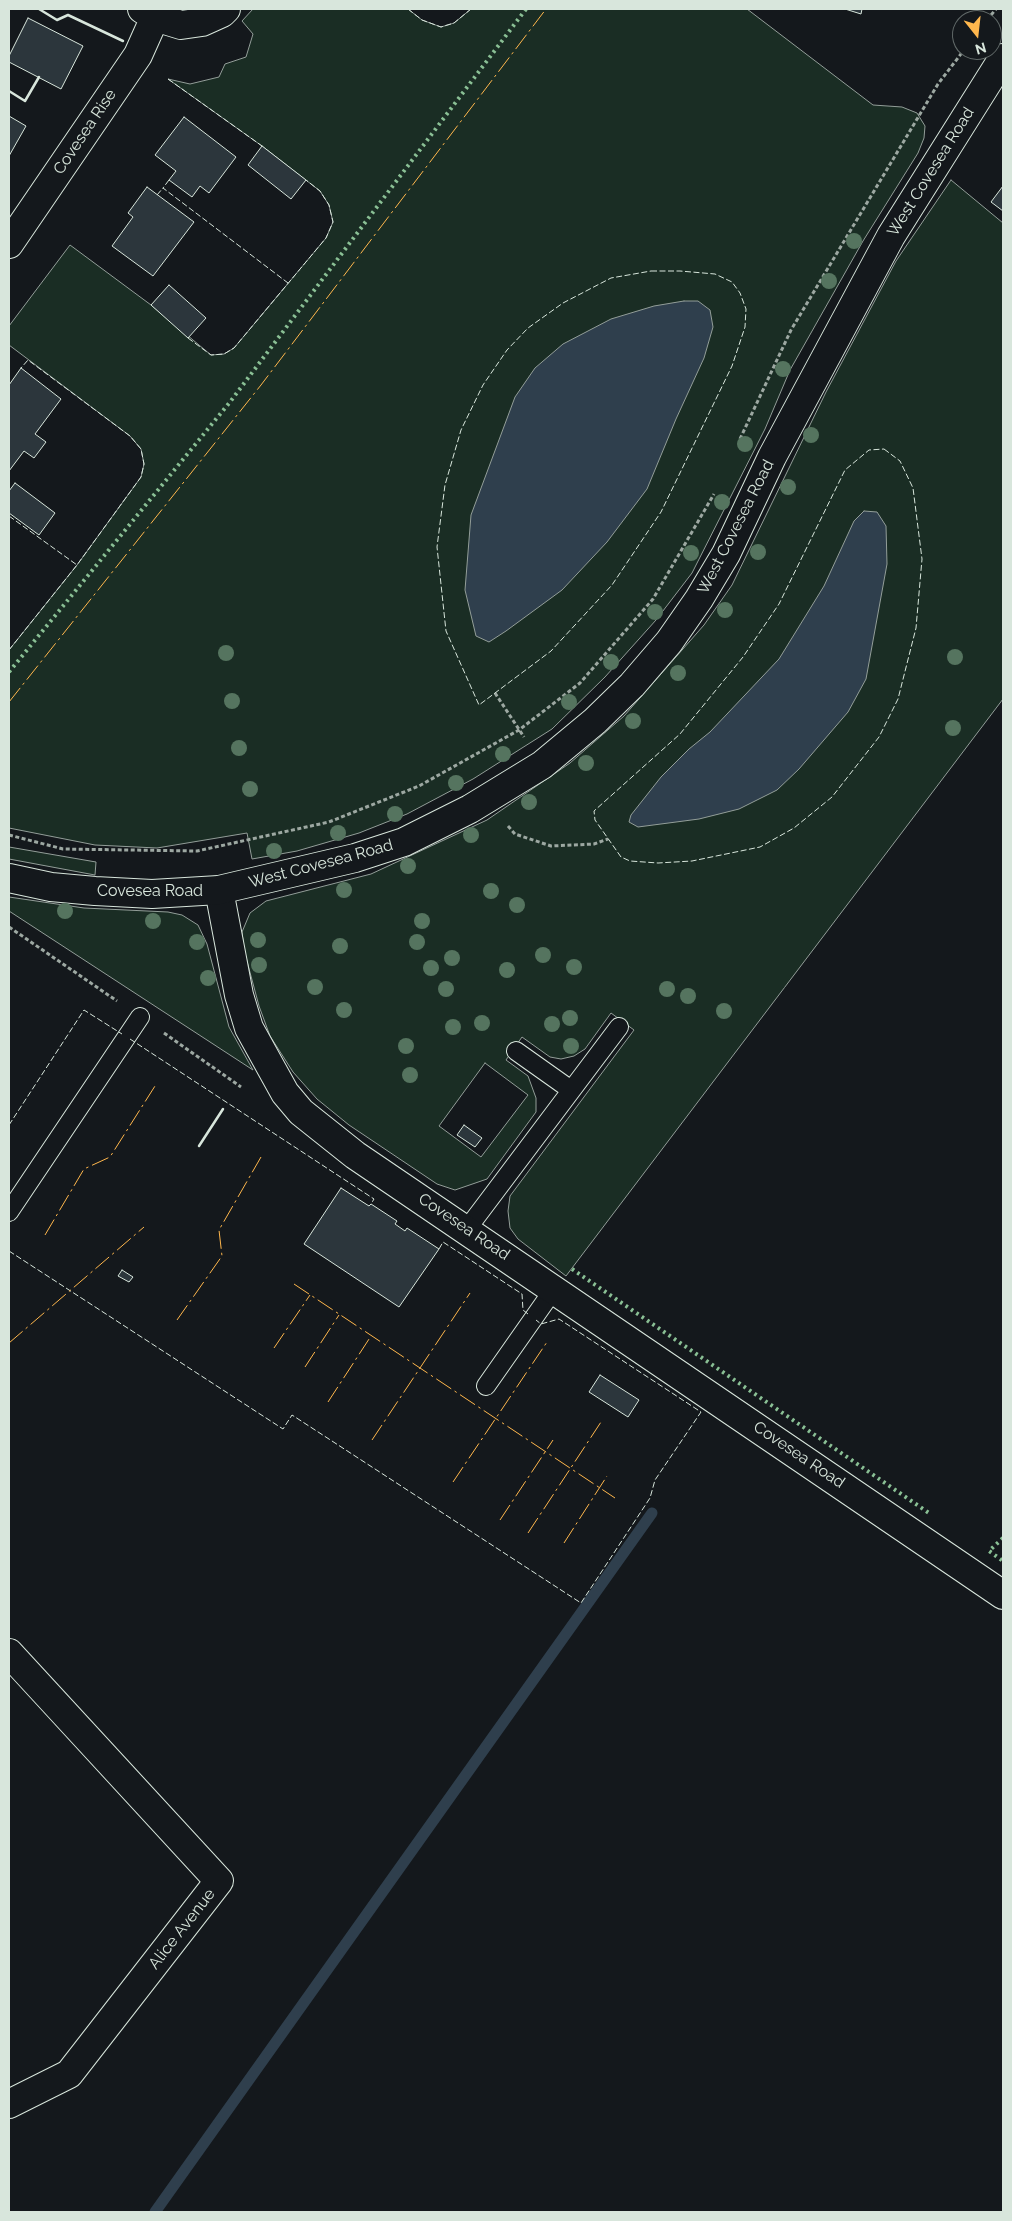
<!DOCTYPE html>
<style>
body{margin:0}
#map{position:relative;width:1012px;height:2221px;overflow:hidden;background:#14181c;font-family:Raleway,sans-serif}
canvas{display:block}
.frame{position:absolute;inset:0;border:10px solid #d8e6dc;pointer-events:none}
.north{position:absolute;left:952px;top:10px;width:50px;height:50px;box-sizing:border-box;background:#14181c;border:1px solid #626a69;border-radius:50%;rotate:164deg;font-size:14px;font-weight:700;line-height:20px;text-align:center;color:#d8e6dc}
.north::after{content:'';display:block;margin:auto;width:18px;height:22px;background:#ffb74d;clip-path:polygon(50% 0,100% 100%,50% 72%,0 100%)}
</style>
<div id="map">
<canvas width="1012" height="2221"></canvas>
<div class="frame"></div>
<div class="north">N</div>
</div>
<script>
const c = document.querySelector('canvas').getContext('2d');
c.lineJoin = 'round';
function fill(path, color) {
  c.fillStyle = color;
  c.fill(path, 'evenodd');
}
function toPath(rows) {
  const path = new Path2D();
  for (const r of rows) {
    path.moveTo(r[0], r[1]);
    for (let i = 2; i < r.length; i += 2) path.lineTo(r[i], r[i + 1]);
  }
  return path;
}
function stroke(path, color, width, dash) {
  c.strokeStyle = color;
  c.lineWidth = width;
  c.lineCap = dash ? 'butt' : 'round';
  c.setLineDash(dash || []);
  c.stroke(path);
}
function write(font, color, halo, rows, align = 'center') {
  c.font = font + ' Raleway,sans-serif';
  c.lineWidth = 4;
  c.setLineDash([]);
  c.textBaseline = 'middle';
  c.strokeStyle = halo;
  c.fillStyle = color;
  for (const [text, x, y, turn = 0] of rows) {
    c.save();
    c.translate(x, y);
    c.rotate((+turn || 0) * Math.PI / 180);
    c.textAlign = isNaN(turn) ? turn : align;
    if (halo) c.strokeText(text, 0, 0);
    c.fillText(text, 0, 0);
    c.restore();
  }
}
const green = toPath([
 [253,9,408,9,422,20,441,27,454,23,471,9,747,9,873,105,902,107,917,113,925,126,924,138,918,153,863,241,790,370,765,429,692,573,656,620,605,677,552,729,473,779,407,814,359,833,297,851,252,859,247,833,157,848,95,845,9,828,9,650,77,565,141,477,144,464,141,449,130,436,9,345,9,326,70,245,151,305,211,355,224,354,234,348,326,238,333,222,329,205,320,191,262,146,168,79,190,84,219,77,225,64,246,57,253,34,242,21,253,9],
 [951,180,1003,223,1003,699,566,1276,518,1239,510,1228,508,1211,510,1196,634,1030,611,1013,585,1049,574,1056,561,1059,550,1057,522,1037,506,1060,528,1076,536,1098,536,1112,487,1179,455,1190,437,1184,349,1125,317,1099,293,1072,270,1036,259,1006,244,950,242,932,250,913,266,901,371,874,487,820,570,763,624,716,704,625,732,585,826,392,896,261,951,180],
 [485,1063,528,1095,481,1157,439,1126,485,1063],
 [9,847,96,862,95,875,9,859,9,847],
 [9,897,84,908,168,912,182,915,198,925,207,944,229,1027,253,1070,9,911,9,897]
]);
const water = toPath([
 [684,301,698,301,710,310,713,327,704,358,676,419,647,489,607,542,562,590,506,631,489,642,476,636,465,590,471,515,515,397,535,368,563,344,611,319,654,306,684,301],
 [864,511,877,512,886,526,887,564,866,679,848,712,799,769,777,790,739,809,699,819,638,827,629,822,631,815,661,777,689,749,710,732,779,659,824,586,854,521,864,511]
]);
const stream = toPath([
 [155,2212,652,1513]
]);
const building = toPath([
 [845,9,862,9,861,14,845,9],
 [28,18,83,46,61,89,9,62,9,56,28,18],
 [9,116,26,126,9,156,9,116],
 [184,117,236,157,209,193,200,186,192,197,169,180,176,171,155,155,184,117],
 [262,146,306,180,291,199,248,165,262,146],
 [1003,186,1003,211,991,202,1003,186],
 [147,187,194,222,153,276,112,246,133,217,128,213,147,187],
 [169,285,206,318,188,338,151,305,169,285],
 [21,368,61,399,35,434,46,442,34,458,24,451,9,471,9,385,21,368],
 [15,483,55,513,39,535,9,513,9,491,15,483],
 [464,1125,482,1138,475,1147,457,1135,464,1125],
 [341,1188,369,1206,371,1204,397,1221,395,1224,405,1231,407,1228,439,1249,399,1307,304,1244,341,1188],
 [122,1270,133,1277,129,1282,118,1276,122,1270],
 [600,1375,639,1400,628,1417,589,1392,600,1375]
]);
const path = toPath([
 [987,20,996,9],
 [740,439,791,330,938,84,964,50],
 [495,693,524,737],
 [508,826,515,834,551,846,594,844,608,839],
 [9,835,63,849,197,851,329,822,419,786,519,730,580,683,653,599,714,494],
 [9,927,117,1001],
 [164,1033,241,1087]
]);
const service = toPath([
 [516,1051,571,1090],
 [9,1212,140,1017],
 [467,1229,619,1027],
 [486,1386,554,1289]
]);
const minor = toPath([
 [142,9,155,17,181,25,202,22,222,13,226,9],
 [9,244,138,55,155,17],
 [219,890,239,995,249,1028,285,1093,301,1112,355,1155,1003,1595],
 [9,1653,219,1881,69,2074,9,2104]
]);
const tertiary = toPath([
 [9,878,51,887,95,891,152,894,219,890,355,858,404,842,470,809,542,765,595,721,632,685,669,642,699,599,726,554,772,457,891,236,1003,58]
]);
const hedge = toPath([
 [9,672,230,402,526,9],
 [572,1269,929,1513],
 [1003,1538,989,1551,1003,1561]
]);
const fence = toPath([
 [408,9,422,20,441,27,454,23,471,9],
 [168,79,262,146],
 [169,180,163,188,288,283],
 [157,195,163,188],
 [651,271,680,271,715,274,732,282,740,293,746,309,745,327,732,366,661,512,612,585,551,651,479,705,446,631,437,547,445,485,461,430,483,385,507,350,528,328,563,303,611,278,651,271],
 [188,338,211,355,224,354,234,348,326,238,333,222,329,205,320,191,306,180],
 [884,449,900,461,913,488,922,559,916,628,898,699,879,737,832,797,794,828,760,847,692,861,658,863,630,861,621,857,595,820,594,811,680,734,743,657,779,604,845,470,869,450,884,449],
 [9,516,77,565],
 [9,650,77,565,141,477,144,464,141,449,130,436,28,360,21,368],
 [130,1039,374,1199,371,1204],
 [9,1125,84,1010,122,1034],
 [439,1249,443,1242,522,1294,523,1310,528,1314],
 [9,1251,283,1429,292,1415,581,1603,650,1498,655,1480,701,1412,559,1319,541,1324,536,1320]
]);
const wall = toPath([
 [39,9,57,20,68,15,123,41],
 [9,91,25,101,39,77],
 [199,1146,223,1109]
]);
const power = toPath([
 [9,702,261,385,546,9],
 [45,1235,84,1169,110,1157,155,1086],
 [294,1284,615,1498],
 [177,1320,222,1256,219,1230,261,1157],
 [9,1343,144,1227],
 [274,1348,310,1295],
 [305,1367,339,1315],
 [328,1402,371,1336],
 [372,1440,470,1293],
 [453,1482,547,1342],
 [500,1520,553,1440],
 [528,1533,601,1422],
 [564,1543,607,1476]
]);
const trees = [
 [854,241],
 [829,281],
 [783,369],
 [811,435],
 [745,444],
 [788,487],
 [722,502],
 [758,552],
 [691,553],
 [725,610],
 [655,612],
 [226,653],
 [955,657],
 [611,662],
 [678,673],
 [232,701],
 [569,702],
 [633,721],
 [953,728],
 [239,748],
 [503,754],
 [586,763],
 [456,783],
 [250,789],
 [529,802],
 [395,814],
 [338,833],
 [471,835],
 [274,851],
 [408,866],
 [344,890],
 [491,891],
 [517,905],
 [65,911],
 [153,921],
 [422,921],
 [258,940],
 [197,942],
 [417,942],
 [340,946],
 [543,955],
 [452,958],
 [259,965],
 [574,967],
 [431,968],
 [507,970],
 [208,978],
 [315,987],
 [446,989],
 [667,989],
 [688,996],
 [344,1010],
 [724,1011],
 [570,1018],
 [482,1023],
 [552,1024],
 [453,1027],
 [406,1046],
 [571,1046],
 [410,1075]
];
const streetNames = [
 ["Covesea Rise",85,132,-56],
 ["West Covesea Road",931,172,-58],
 ["West Covesea Road",736,527,-63],
 ["West Covesea Road",321,864,-15],
 ["Covesea Road",150,891],
 ["Covesea Road",464,1227,34],
 ["Covesea Road",799,1455,34],
 ["Alice Avenue",182,1929,-52]
];
fill(green, '#1a2d24');
stroke(green, '#939e99', 1);
fill(water, '#2f3f4d');
stroke(water, '#939e99', 1);
stroke(stream, '#2f3f4d', 11);
fill(building, '#2c363c');
stroke(building, '#d8e6dc', 1);
stroke(service, '#d8e6dc', 20);
stroke(minor, '#d8e6dc', 30);
stroke(tertiary, '#d8e6dc', 30);
stroke(path, '#9da8a2', 3, [4, 2.5]);
stroke(service, '#14181c', 18);
stroke(minor, '#14181c', 28);
stroke(tertiary, '#14181c', 28);
stroke(hedge, '#8ac095', 4, [2.5, 4]);
stroke(fence, '#d8e6dc', 1, [6, 2.5]);
stroke(wall, '#d8e6dc', 2.5);
stroke(power, '#ffb74d', 1, [18, 4, 2.5, 4]);
c.fillStyle = '#55745f';
for (const [x, y] of trees) {
  c.beginPath();
  c.arc(x, y, 8, 0, 2 * Math.PI);
  c.fill();
}
write('16px', '#d8e6dc', '#14181c', streetNames);
</script>
